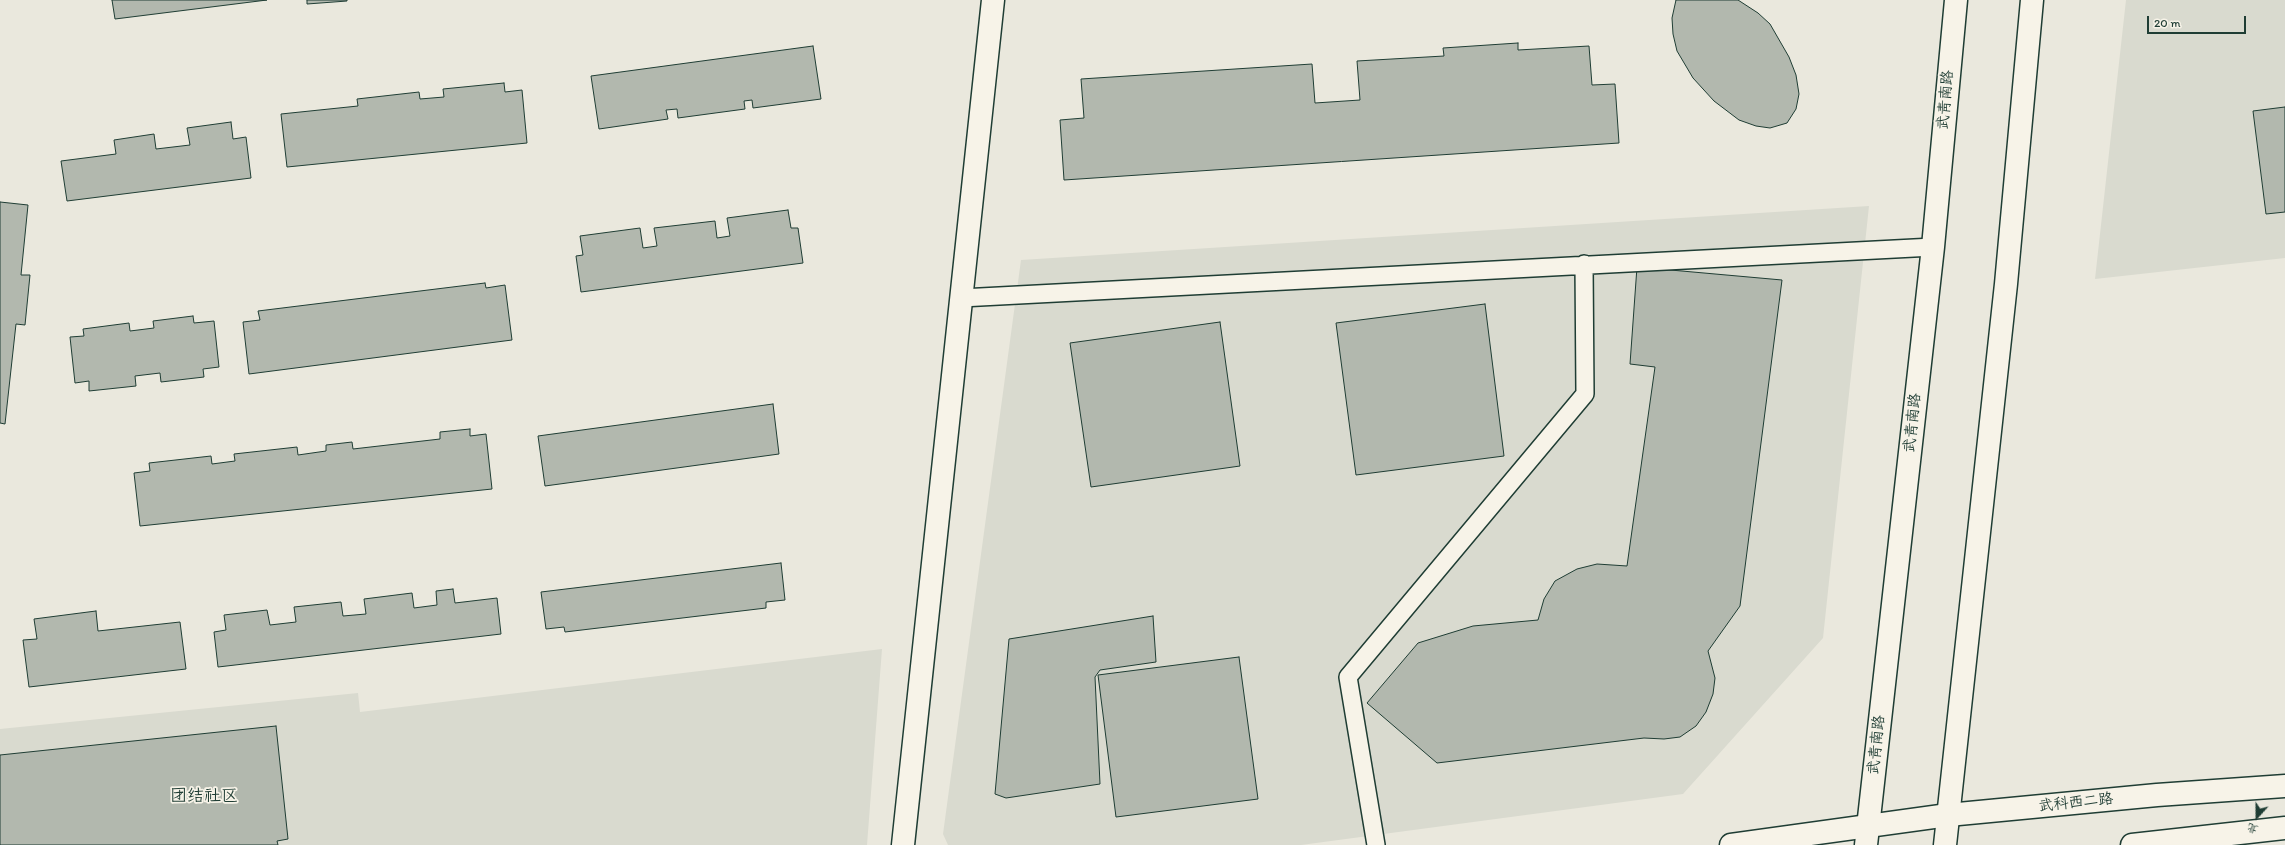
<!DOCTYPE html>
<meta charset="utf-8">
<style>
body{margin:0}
#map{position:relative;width:2285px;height:845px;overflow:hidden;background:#eae8dd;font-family:Itim,"LXGW WenKai TC",sans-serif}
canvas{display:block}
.north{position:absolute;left:2237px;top:797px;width:40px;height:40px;-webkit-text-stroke:3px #f7f3e8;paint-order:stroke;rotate:201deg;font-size:11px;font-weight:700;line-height:16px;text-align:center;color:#1f3d34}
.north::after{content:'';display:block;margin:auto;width:14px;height:18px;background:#1f3d34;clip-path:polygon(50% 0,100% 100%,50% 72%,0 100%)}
.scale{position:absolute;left:2147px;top:16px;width:99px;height:18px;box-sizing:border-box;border:2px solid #1f3d34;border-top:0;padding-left:5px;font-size:12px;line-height:14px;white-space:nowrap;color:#1f3d34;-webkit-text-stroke:3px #f7f3e8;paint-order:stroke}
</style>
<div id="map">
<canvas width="2285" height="845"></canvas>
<div class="north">北</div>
<div class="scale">20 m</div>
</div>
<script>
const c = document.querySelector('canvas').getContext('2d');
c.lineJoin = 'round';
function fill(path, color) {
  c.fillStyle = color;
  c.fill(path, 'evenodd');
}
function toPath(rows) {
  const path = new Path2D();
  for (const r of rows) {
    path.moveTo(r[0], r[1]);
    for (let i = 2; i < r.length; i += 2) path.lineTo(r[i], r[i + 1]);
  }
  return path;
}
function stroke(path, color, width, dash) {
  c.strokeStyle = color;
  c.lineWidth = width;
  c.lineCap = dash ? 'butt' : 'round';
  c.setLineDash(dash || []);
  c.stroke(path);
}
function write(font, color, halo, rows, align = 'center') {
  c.font = font + ' Itim,"LXGW WenKai TC",sans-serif';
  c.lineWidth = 3.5;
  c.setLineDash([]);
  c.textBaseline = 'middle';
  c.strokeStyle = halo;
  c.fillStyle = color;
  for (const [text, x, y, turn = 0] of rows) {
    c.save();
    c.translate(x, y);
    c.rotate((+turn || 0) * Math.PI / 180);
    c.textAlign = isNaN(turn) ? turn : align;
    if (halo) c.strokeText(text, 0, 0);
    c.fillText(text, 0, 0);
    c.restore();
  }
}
const built = toPath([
 [2126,0,2285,0,2285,258,2095,279],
 [1869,206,1823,638,1683,794,1301,845,948,845,943,834,1021,260],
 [882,649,867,845,0,845,0,729,358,693,360,712]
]);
const building = toPath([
 [112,0,267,0,115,19,112,0],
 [307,0,347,0,347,1,307,4,307,0],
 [1676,0,1738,0,1758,13,1770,24,1789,57,1796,75,1799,94,1796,109,1787,123,1770,128,1756,126,1739,120,1714,101,1693,78,1677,51,1673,34,1672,18,1676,0],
 [1518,43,1518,50,1589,46,1592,85,1615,84,1619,143,1064,180,1060,120,1084,118,1081,79,1312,64,1315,103,1360,100,1357,61,1444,56,1443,48,1518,43],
 [813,46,821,99,753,108,752,100,744,101,745,109,678,118,677,109,666,110,668,119,599,129,591,76,813,46],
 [504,83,505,92,522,90,527,143,287,167,281,114,358,106,357,99,419,92,420,99,444,97,443,89,504,83],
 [2285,107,2285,212,2266,214,2253,111,2285,107],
 [231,122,233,139,246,137,251,178,67,201,61,161,116,154,114,140,154,134,156,149,190,145,187,128,231,122],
 [0,202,28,205,21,275,30,275,25,325,16,324,5,424,0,423,0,202],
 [788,210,791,228,798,228,803,263,581,292,576,256,583,255,580,236,640,228,643,248,657,246,654,228,715,221,717,238,730,236,727,218,788,210],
 [1637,267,1782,280,1740,606,1708,651,1715,678,1713,694,1706,712,1696,726,1680,737,1664,739,1644,738,1437,763,1367,703,1418,643,1473,626,1538,620,1544,599,1555,581,1577,569,1597,564,1627,566,1655,367,1630,364,1637,267],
 [485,283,486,288,505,285,512,340,249,374,243,322,260,320,258,311,485,283],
 [1485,304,1504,456,1356,475,1336,323,1485,304],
 [193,316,194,323,214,321,219,367,203,369,204,377,161,382,160,373,135,376,136,386,89,391,89,381,75,383,70,337,84,336,83,329,129,323,130,331,154,328,153,321,193,316],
 [1220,322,1240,466,1091,487,1070,343,1220,322],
 [773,404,779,454,545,486,538,436,773,404],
 [470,429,470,436,486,434,492,489,140,526,134,473,150,471,149,463,211,456,212,464,235,461,234,454,297,447,298,455,326,451,326,445,352,442,353,449,440,439,440,432,470,429],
 [781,563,785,600,766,602,766,608,565,632,564,627,546,629,541,592,781,563],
 [453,589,455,603,497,598,501,634,218,667,214,632,226,630,224,615,267,610,270,625,296,622,294,607,341,602,343,616,366,614,364,599,412,593,414,608,437,605,436,591,453,589],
 [96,611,98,631,180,622,186,669,29,687,23,640,37,639,34,619,96,611],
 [1153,616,1156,662,1100,670,1095,677,1100,784,1006,798,995,794,1009,639,1153,616],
 [1239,657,1258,799,1116,817,1098,675,1239,657],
 [276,726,288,839,277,841,278,845,0,845,0,755,276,726]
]);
const service = toPath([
 [961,298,1933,247],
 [1376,845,1348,677,1585,394,1584,264]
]);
const minor = toPath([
 [903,845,993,0]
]);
const tertiary = toPath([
 [1731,845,1948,815,2157,795,2285,786],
 [2132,845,2285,828]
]);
const primary = toPath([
 [1866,845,1933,247,1956,0],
 [1945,845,2006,284,2032,0]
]);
const streetNames = [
 ["武青南路",1946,100,-85],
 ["武青南路",1913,423,-84],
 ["武青南路",1877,745,-84],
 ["武科西二路",2076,803,-6]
];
const quarterNames = [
 ["团结社区",204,797]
];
fill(built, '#d9dacf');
fill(building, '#b2b8ae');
stroke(building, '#1f3d34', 1);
stroke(service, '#1f3d34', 20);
stroke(minor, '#1f3d34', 25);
stroke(tertiary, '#1f3d34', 25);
stroke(primary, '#1f3d34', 25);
stroke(service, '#f7f3e8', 17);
stroke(minor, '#f7f3e8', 22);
stroke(tertiary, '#f7f3e8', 22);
stroke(primary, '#f7f3e8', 22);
write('15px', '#1f3d34', '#f7f3e8', streetNames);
write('17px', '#1f3d34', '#f7f3e8', quarterNames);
</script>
